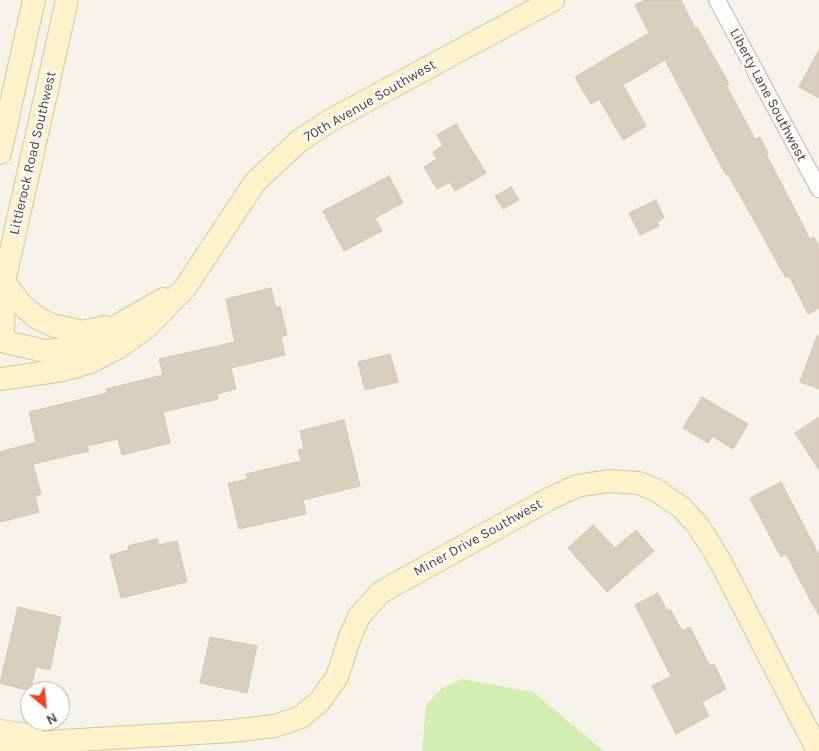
<!DOCTYPE html>
<style>
body{margin:0}
#map{position:relative;width:819px;height:751px;overflow:hidden;background:#f6f3eb;font-family:Karla,sans-serif}
canvas{display:block}
.north{position:absolute;left:20px;top:681px;width:50px;height:50px;box-sizing:border-box;background:#fff;border:1px solid #b7b4af;border-radius:50%;rotate:152deg;font-size:14px;font-weight:700;line-height:20px;text-align:center;color:#4c4437}
.north::after{content:'';display:block;margin:auto;width:18px;height:22px;background:#ff3b19;clip-path:polygon(50% 0,100% 100%,50% 72%,0 100%)}
</style>
<div id="map">
<canvas width="819" height="751"></canvas>
<div class="north">N</div>
</div>
<script>
const c = document.querySelector('canvas').getContext('2d');
c.lineJoin = 'round';
function fill(path, color) {
  c.fillStyle = color;
  c.fill(path, 'evenodd');
}
function toPath(rows) {
  const path = new Path2D();
  for (const r of rows) {
    path.moveTo(r[0], r[1]);
    for (let i = 2; i < r.length; i += 2) path.lineTo(r[i], r[i + 1]);
  }
  return path;
}
function stroke(path, color, width, dash) {
  c.strokeStyle = color;
  c.lineWidth = width;
  c.lineCap = dash ? 'butt' : 'round';
  c.setLineDash(dash || []);
  c.stroke(path);
}
function write(font, color, halo, rows, align = 'center') {
  c.font = font + ' Karla,sans-serif';
  c.lineWidth = 4.5;
  c.setLineDash([]);
  c.textBaseline = 'middle';
  c.strokeStyle = halo;
  c.fillStyle = color;
  for (const [text, x, y, turn = 0] of rows) {
    c.save();
    c.translate(x, y);
    c.rotate((+turn || 0) * Math.PI / 180);
    c.textAlign = isNaN(turn) ? turn : align;
    if (halo) c.strokeText(text, 0, 0);
    c.fillText(text, 0, 0);
    c.restore();
  }
}
const green = toPath([
 [462,679,533,692,604,751,422,751,426,705,442,688]
]);
const building = toPath([
 [645,0,681,0,695,28,697,27,729,84,726,85,755,139,760,137,768,153,766,154,810,239,814,237,819,246,819,308,808,314,789,276,786,278,728,174,726,175,665,60,623,85,646,126,623,140,599,99,591,104,575,77,649,33,635,5,645,0],
 [819,50,819,98,799,87,819,50],
 [456,124,486,173,455,191,450,182,437,189,424,167,437,159,433,152,443,145,437,135,456,124],
 [389,176,403,203,375,218,382,231,344,251,323,211,389,176],
 [511,187,519,200,503,209,495,196,511,187],
 [656,200,664,218,657,222,659,226,640,235,629,213,656,200],
 [271,288,276,308,280,306,287,335,281,337,285,355,231,368,236,389,217,394,218,399,163,412,170,443,122,455,118,439,87,446,89,451,33,464,41,494,35,496,39,512,0,522,0,452,36,442,29,412,107,393,106,389,163,375,159,359,235,342,226,299,271,288],
 [817,336,819,336,819,389,800,382,817,336],
 [390,354,398,382,365,390,358,362,390,354],
 [702,397,748,424,733,449,712,436,708,443,683,428,702,397],
 [819,417,819,470,795,433,819,417],
 [344,420,360,486,303,500,306,514,239,529,228,483,248,479,246,474,301,461,298,450,304,449,300,431,344,420],
 [781,482,819,555,819,616,786,554,781,557,750,498,781,482],
 [593,525,615,548,636,530,654,551,607,592,568,548,593,525],
 [157,539,159,545,177,541,187,582,121,598,110,555,129,550,128,546,157,539],
 [658,593,667,611,670,609,682,631,690,627,710,666,714,664,726,689,702,702,709,716,676,734,652,686,671,676,635,605,658,593],
 [18,607,61,617,50,670,36,667,30,691,0,683,18,607],
 [210,637,257,646,247,693,200,683,210,637]
]);
const street = toPath([
 [717,0,819,189]
]);
const secondary = toPath([
 [0,153,34,0],
 [4,282,20,303,37,318,52,325,83,332,105,327],
 [3,337,4,282,67,0],
 [5,342,45,351,75,348,100,340,120,324,164,299],
 [0,379,63,370,88,363,119,347,147,327,185,288,255,182,299,141,331,120,553,0],
 [0,731,34,736],
 [0,748,62,741,232,731,275,726,301,717,320,701,337,677,351,634,360,615,381,592,551,498,577,486,609,481,639,483,656,490,682,508,699,527,719,559,818,751]
]);
const streetNames = [
 ["Liberty Lane Southwest",768,95,62],
 ["70th Avenue Southwest",370,101,-30],
 ["Littlerock Road Southwest",33,153,-77],
 ["Miner Drive Southwest",478,538,-29]
];
fill(green, '#d2eeb0');
fill(building, '#d9cfbf');
stroke(building, '#d5c7b1', 1);
stroke(street, '#c3bbac', 18);
stroke(secondary, '#dbc897', 24);
stroke(street, '#fff', 16);
stroke(secondary, '#fff3cc', 22);
write('14px', '#4c4437', '#fff', streetNames);
</script>
